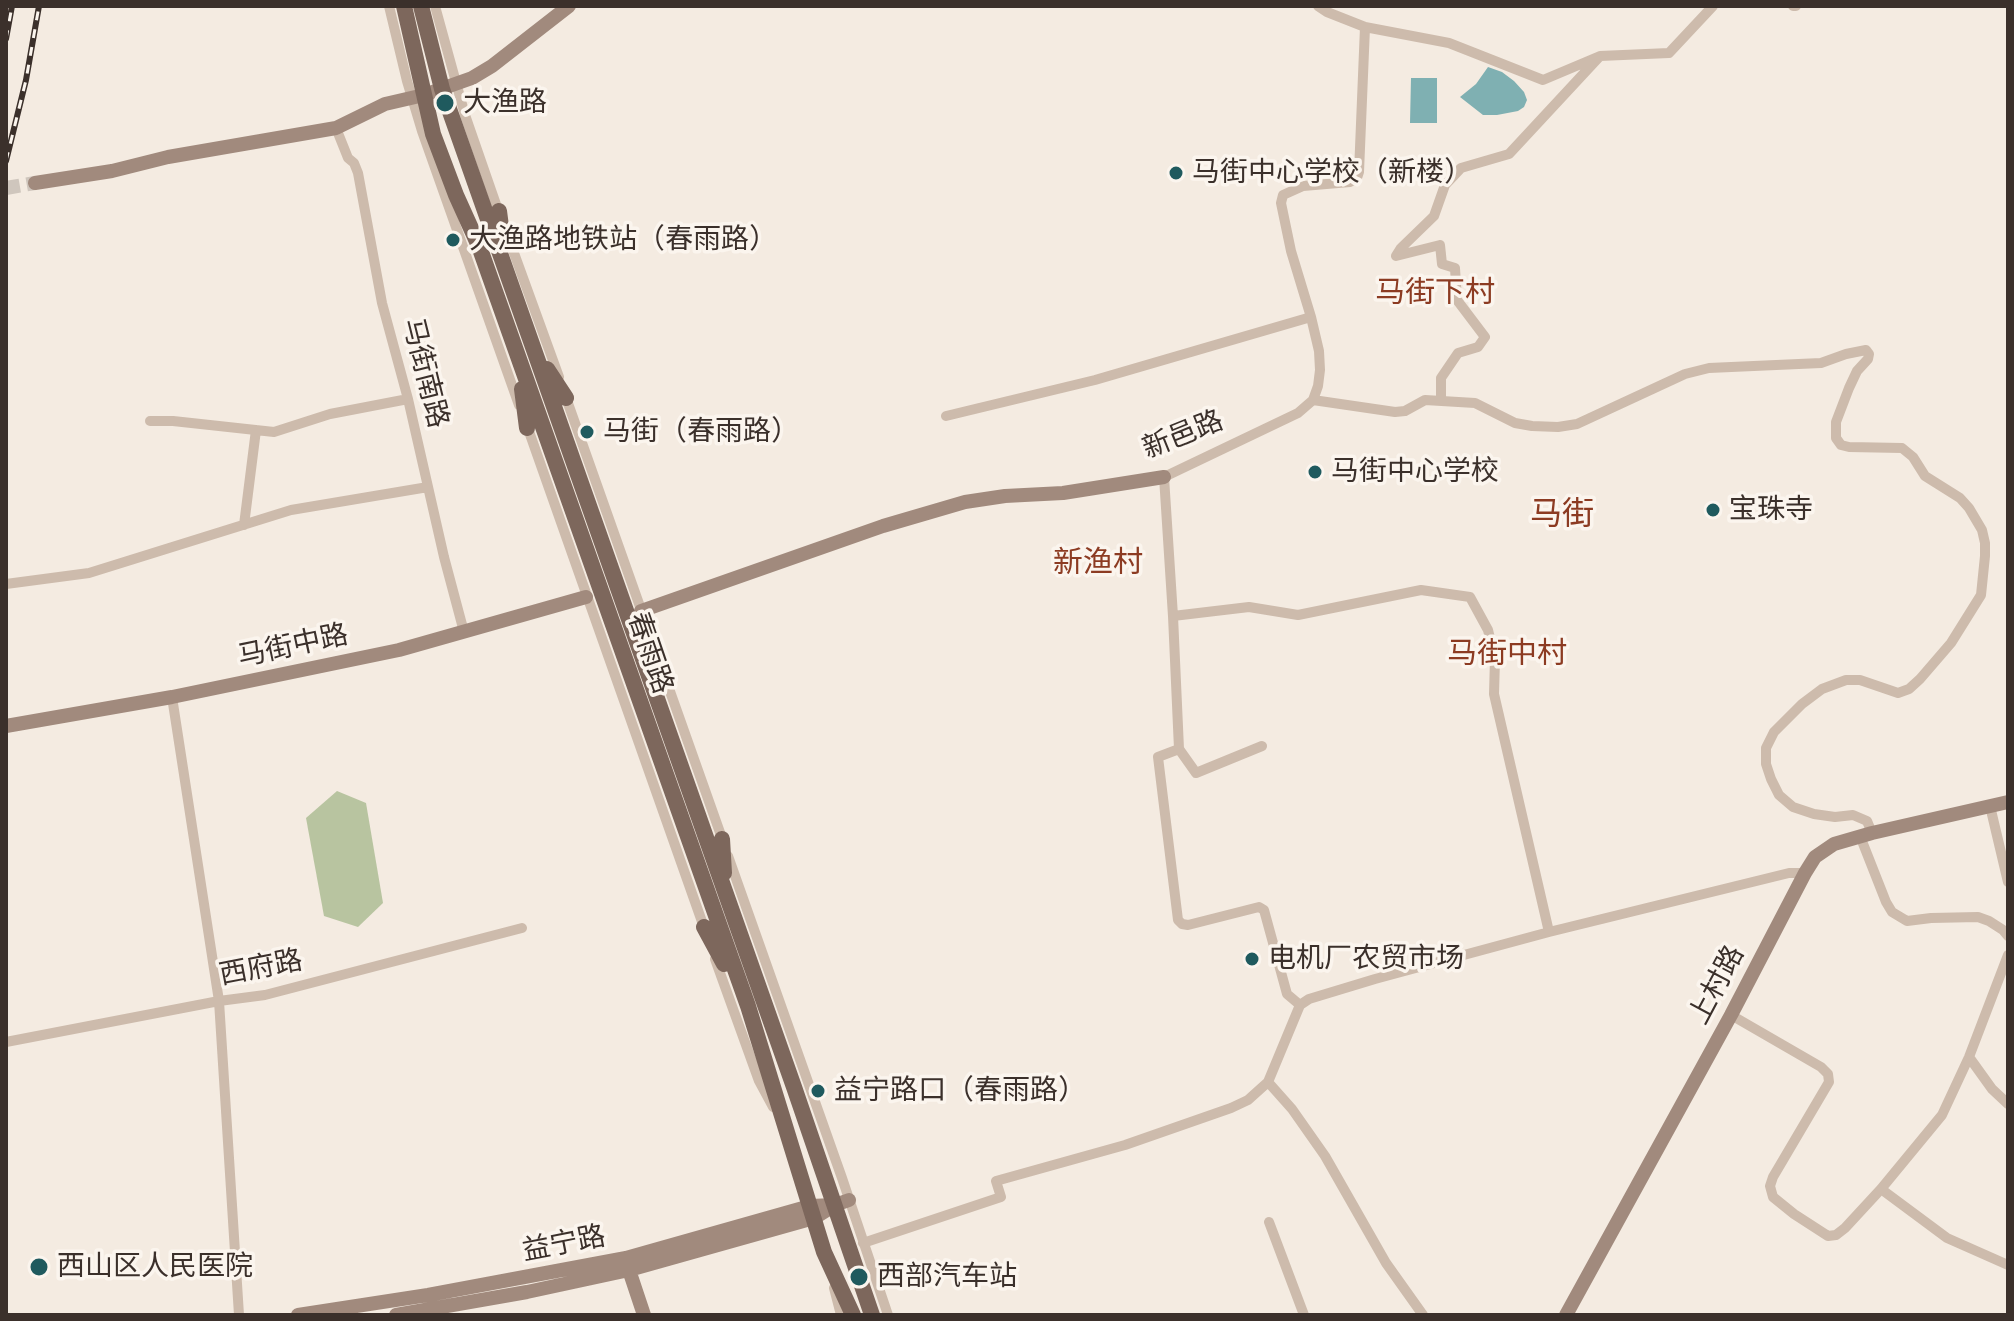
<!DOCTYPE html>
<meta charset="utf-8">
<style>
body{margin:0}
#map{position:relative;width:2014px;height:1321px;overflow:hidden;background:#f4ebe1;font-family:Cabin,sans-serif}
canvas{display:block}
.frame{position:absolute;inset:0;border:8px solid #3b302b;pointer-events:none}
</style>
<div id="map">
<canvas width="2014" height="1321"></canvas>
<div class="frame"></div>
</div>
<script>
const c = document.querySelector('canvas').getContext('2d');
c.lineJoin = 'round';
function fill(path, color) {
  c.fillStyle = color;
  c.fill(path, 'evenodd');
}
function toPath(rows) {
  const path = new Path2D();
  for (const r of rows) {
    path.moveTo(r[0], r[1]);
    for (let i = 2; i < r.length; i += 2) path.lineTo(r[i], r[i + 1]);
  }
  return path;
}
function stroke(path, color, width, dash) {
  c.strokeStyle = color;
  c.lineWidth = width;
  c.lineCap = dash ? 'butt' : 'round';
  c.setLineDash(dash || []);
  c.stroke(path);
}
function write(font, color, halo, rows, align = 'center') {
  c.font = font + ' Cabin,"Noto Sans SC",sans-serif';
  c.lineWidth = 7;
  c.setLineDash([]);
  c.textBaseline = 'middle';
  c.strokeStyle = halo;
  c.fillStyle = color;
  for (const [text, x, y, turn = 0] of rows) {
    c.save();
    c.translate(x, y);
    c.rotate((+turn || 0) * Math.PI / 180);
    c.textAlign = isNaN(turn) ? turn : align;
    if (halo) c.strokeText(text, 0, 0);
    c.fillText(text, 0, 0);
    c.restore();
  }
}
const green = toPath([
 [337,791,366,803,383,903,358,927,324,916,306,818]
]);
const water = toPath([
 [1488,67,1502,72,1514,81,1524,92,1527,100,1524,107,1518,111,1497,115,1483,115,1460,97,1476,84],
 [1411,78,1437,78,1437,123,1410,123]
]);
const secondaryTunnel = toPath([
 [6,188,35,183]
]);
const street = toPath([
 [389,6,407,81,422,131,519,405],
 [435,6,465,115,500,216],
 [1318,6,1327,12,1365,27,1449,43,1543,80,1600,56,1669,53,1713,6],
 [1793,6,1796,6],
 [336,128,348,158,354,163,358,173,382,303,408,399,444,557,464,632],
 [506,231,559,377],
 [564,392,723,841],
 [1313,400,1395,412,1405,411,1425,400,1475,403,1515,423,1532,426,1558,427,1577,424,1685,374,1709,368,1821,363,1846,354,1866,350,1869,354,1868,359,1857,371,1849,388,1836,422,1836,438,1841,445,1849,447,1902,448,1913,457,1925,476,1960,498,1969,508,1982,530,1985,543,1985,556,1981,595,1951,643,1920,679,1909,689,1898,693,1860,680,1846,680,1822,689,1802,704,1774,732,1766,748,1766,764,1771,779,1779,795,1793,807,1814,814,1835,817,1853,815,1867,821,1872,833],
 [1441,400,1441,378,1458,353,1478,347,1485,337,1457,300,1455,268,1442,264,1440,245,1396,256,1401,248,1434,216,1445,185,1461,168,1509,154,1600,56],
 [946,416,1095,380,1311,317],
 [150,421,173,421,274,432,330,414,408,399],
 [526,423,706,933],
 [244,525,256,430],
 [6,584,89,573,291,510,428,487],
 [1173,616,1249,607,1298,615,1421,590,1470,597,1488,630,1495,659,1494,694,1549,932],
 [172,697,219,1001,239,1315],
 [1262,746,1196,773,1179,749,1173,616,1164,477,1298,413,1313,400,1318,386,1320,370,1319,351,1311,317,1291,251,1281,203,1283,195,1303,186,1350,182,1357,178,1359,172,1365,27],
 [1179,749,1158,757,1178,920,1182,924,1188,925,1259,907,1264,910,1287,994,1300,1005],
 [1990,806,2008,882],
 [1860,836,1886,902,1892,912,1907,921,1931,918,1978,917,1989,921,2003,930,2008,936],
 [728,856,842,1178,888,1315],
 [715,959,759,1081,773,1107],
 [1731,1015,1821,1067,1828,1074,1829,1082,1773,1177,1770,1186,1773,1197,1794,1214,1828,1236,1836,1235,1845,1228,1881,1189,1942,1115,1969,1057,2008,955],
 [6,1042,219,1001,265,995,522,928],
 [1969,1057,1992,1089,2008,1104],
 [1268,1082,1292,1109,1325,1156,1386,1263,1423,1315],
 [1881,1189,1947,1238,2008,1265],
 [1269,1222,1304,1315],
 [863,1243,1001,1197,996,1181,1125,1145,1231,1108,1248,1100,1268,1082,1300,1005,1309,999,1375,979,1549,932,1789,873,1805,873],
 [834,1288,841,1315]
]);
const secondary = toPath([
 [35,183,112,171,168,157,336,128,385,104,424,95,472,78,492,66,569,6],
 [641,611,883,526,965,502,1005,496,1063,493,1164,477],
 [6,726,172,697,399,650,586,597],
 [629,1270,644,1315],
 [298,1315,428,1295,626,1258,810,1206,835,1205],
 [396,1315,527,1292,629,1270,814,1218,835,1205,849,1200],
 [1566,1315,1731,1015,1805,873,1815,857,1834,844,1872,833,2008,802]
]);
const primary = toPath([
 [404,6,433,134,456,195,479,246,748,1006,824,1252,853,1315],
 [421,6,442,89,794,1087,872,1315],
 [499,211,503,242],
 [547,369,566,398],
 [522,389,527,428],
 [722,839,724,873],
 [704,927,724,964]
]);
const rail = toPath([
 [6,39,12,6],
 [6,161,26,80,39,6]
]);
const markers = [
 [445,103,10,"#1f5a5e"],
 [1176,173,8,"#1f5a5e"],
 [453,240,8,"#1f5a5e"],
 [587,432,8,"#1f5a5e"],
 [1315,472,8,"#1f5a5e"],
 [1713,510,8,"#1f5a5e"],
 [1252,959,8,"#1f5a5e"],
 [818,1091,8,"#1f5a5e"],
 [39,1267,10,"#1f5a5e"],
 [859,1277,10,"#1f5a5e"]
];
const poiNames = [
 ["大渔路",463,103],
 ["马街中心学校（新楼）",1192,173],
 ["大渔路地铁站（春雨路）",469,240],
 ["马街（春雨路）",603,432],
 ["马街中心学校",1331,472],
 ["宝珠寺",1729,510],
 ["电机厂农贸市场",1268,959],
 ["益宁路口（春雨路）",834,1091],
 ["西山区人民医院",57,1267],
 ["西部汽车站",877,1277]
];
const streetNames = [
 ["马街南路",425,373,76],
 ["新邑路",1183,435,-22],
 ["马街中路",293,646,-12],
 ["春雨路",650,653,71],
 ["西府路",261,968,-11],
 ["上村路",1717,985,-62],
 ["益宁路",564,1244,-11]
];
const neighbourhoodNames = [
 ["马街下村",1435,293],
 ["新渔村",1098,563],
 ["马街中村",1507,654]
];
const quarterNames = [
 ["马街",1562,515]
];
fill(green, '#b8c4a0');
fill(water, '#7fb0b2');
stroke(secondaryTunnel, '#cfc6bd', 14, [14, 7]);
stroke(street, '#cdbbac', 10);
stroke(secondary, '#a18a7d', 14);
stroke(primary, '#7d675c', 16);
stroke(rail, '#3b302b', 6);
stroke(rail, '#fbf5ee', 3, [9]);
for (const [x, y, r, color] of markers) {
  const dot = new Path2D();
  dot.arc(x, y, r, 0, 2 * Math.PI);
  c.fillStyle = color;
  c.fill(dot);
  stroke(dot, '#fbf5ee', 3);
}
write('28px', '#3b302b', '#fbf5ee', poiNames, 'left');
write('28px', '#3b302b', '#fbf5ee', streetNames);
write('30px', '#8c3b22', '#fbf5ee', neighbourhoodNames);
write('32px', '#8c3b22', '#fbf5ee', quarterNames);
</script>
